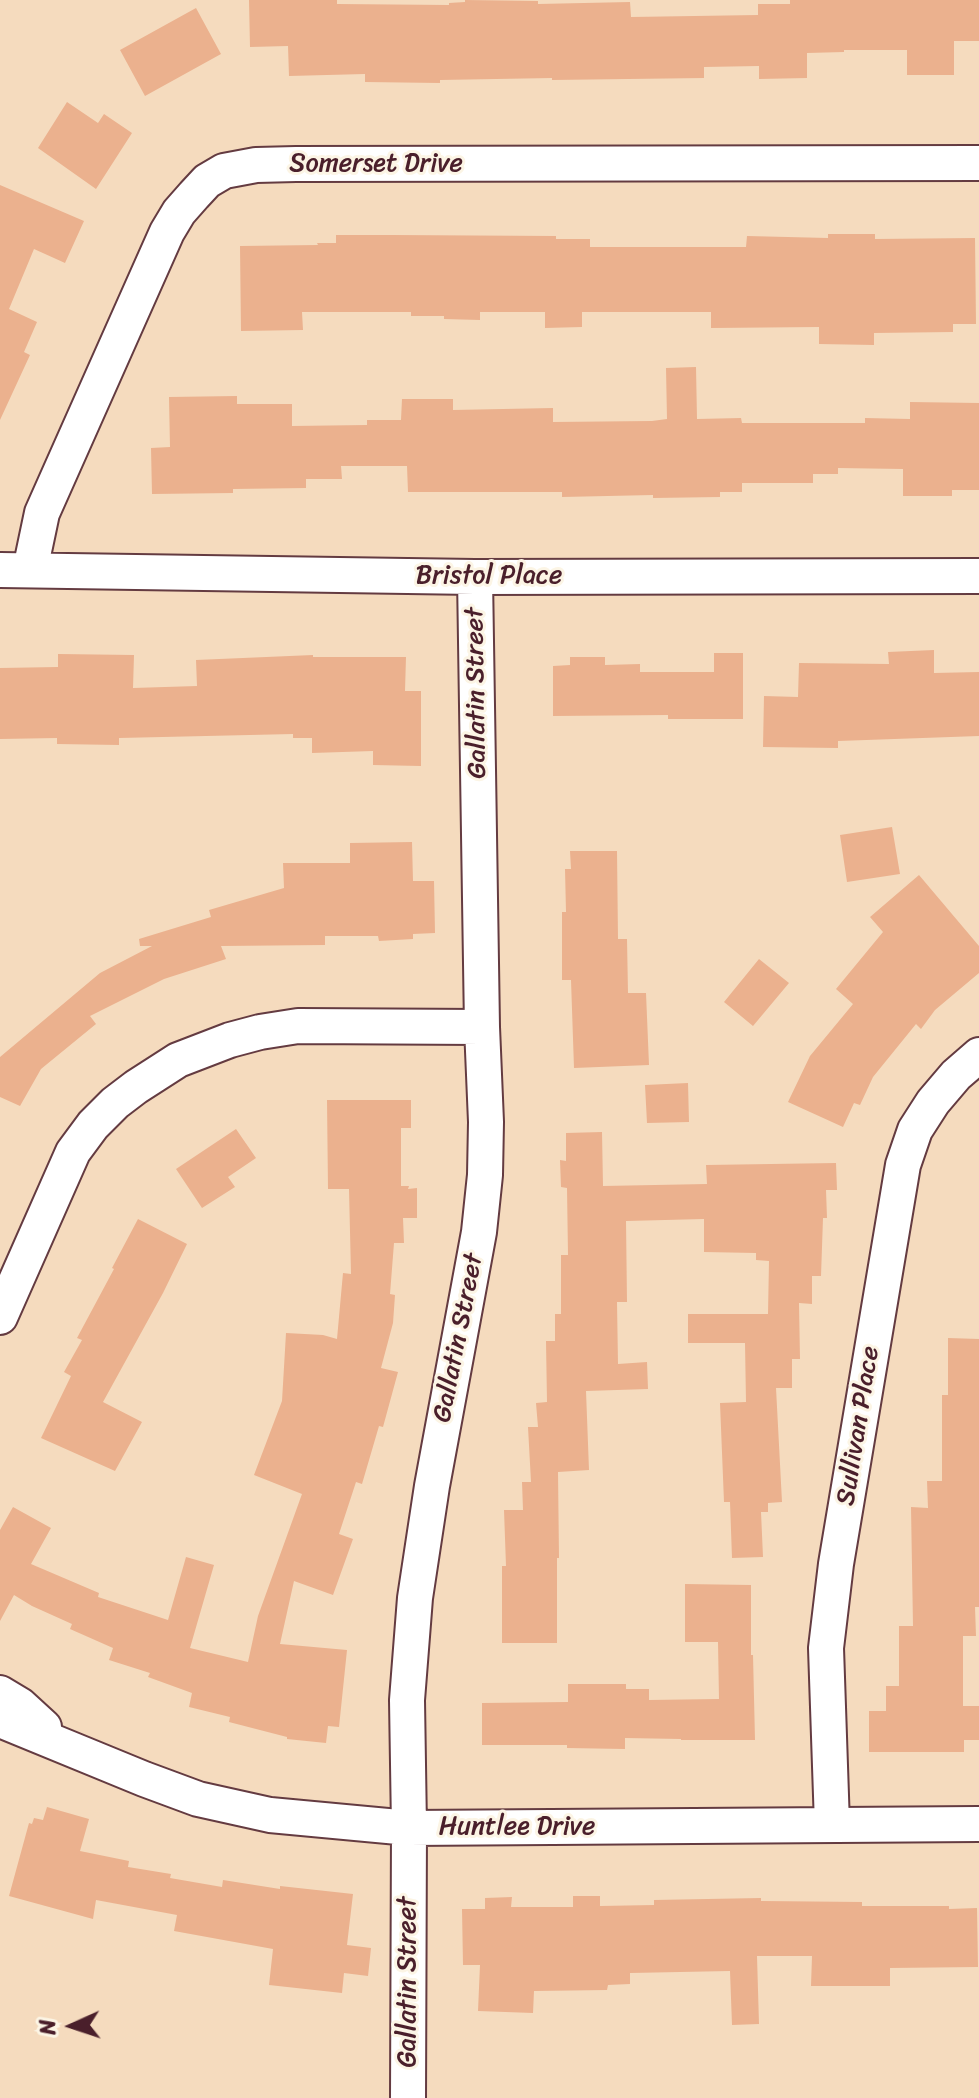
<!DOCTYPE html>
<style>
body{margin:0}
#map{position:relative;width:979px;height:2098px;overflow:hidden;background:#f5dbbe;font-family:Sriracha,sans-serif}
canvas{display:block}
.north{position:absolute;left:32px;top:1986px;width:80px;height:80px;-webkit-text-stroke:6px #fcf5e5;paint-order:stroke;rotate:267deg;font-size:22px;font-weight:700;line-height:32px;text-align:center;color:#4a1f2b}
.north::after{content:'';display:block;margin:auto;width:28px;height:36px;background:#4a1f2b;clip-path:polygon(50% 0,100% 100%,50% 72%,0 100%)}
</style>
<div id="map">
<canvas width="979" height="2098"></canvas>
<div class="north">N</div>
</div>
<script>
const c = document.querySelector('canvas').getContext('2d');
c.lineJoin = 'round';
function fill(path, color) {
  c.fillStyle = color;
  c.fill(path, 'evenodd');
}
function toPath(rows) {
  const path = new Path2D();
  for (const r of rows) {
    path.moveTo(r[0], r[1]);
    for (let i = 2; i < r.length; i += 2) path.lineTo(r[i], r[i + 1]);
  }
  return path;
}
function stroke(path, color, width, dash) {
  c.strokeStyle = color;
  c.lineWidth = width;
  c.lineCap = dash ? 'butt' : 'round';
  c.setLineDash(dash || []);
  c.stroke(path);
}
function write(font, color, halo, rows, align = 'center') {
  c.font = font + ' Sriracha,sans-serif';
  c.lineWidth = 6;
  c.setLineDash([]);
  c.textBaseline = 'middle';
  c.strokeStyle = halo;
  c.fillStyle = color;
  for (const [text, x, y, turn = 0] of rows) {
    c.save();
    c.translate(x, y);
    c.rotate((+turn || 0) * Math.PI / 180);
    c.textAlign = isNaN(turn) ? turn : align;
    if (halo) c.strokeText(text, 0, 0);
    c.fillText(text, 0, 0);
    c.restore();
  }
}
const building = toPath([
 [249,0,337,0,337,4,449,5,449,3,465,2,465,0,538,1,538,4,630,2,631,17,758,15,758,4,790,4,790,0,979,0,979,41,954,41,954,75,907,75,907,50,844,50,844,52,807,53,807,78,759,79,759,66,704,67,704,78,552,80,552,78,440,80,440,83,365,82,365,74,289,76,288,46,250,47],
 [196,8,221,54,145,96,120,50],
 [67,102,98,123,104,114,132,133,96,189,38,148],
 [0,185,84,221,65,263,34,249,9,309,37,322,24,352,30,355,0,420],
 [828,234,875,234,875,239,975,238,976,324,953,324,953,332,874,333,874,345,819,344,819,327,711,328,711,312,582,312,582,327,545,328,545,312,480,312,480,320,444,319,444,316,411,316,411,312,302,312,303,330,241,331,240,246,318,245,317,243,336,243,336,235,393,235,556,236,556,239,590,239,590,247,746,247,747,236,828,238],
 [696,367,697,419,741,418,742,423,865,423,865,418,910,419,910,402,979,403,979,490,952,490,952,496,903,496,903,469,838,468,838,474,813,474,813,483,742,483,742,492,720,492,720,497,653,498,653,495,562,497,562,492,408,492,407,466,341,466,342,479,306,479,306,488,233,489,233,493,152,494,151,448,170,447,169,397,237,396,237,404,292,404,292,426,367,425,367,420,401,420,402,399,453,399,453,410,553,408,553,422,652,421,667,419,666,368],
 [934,650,934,673,979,672,979,736,838,741,838,748,763,747,764,696,798,697,799,663,889,664,888,652],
 [714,653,743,653,743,719,668,719,668,715,553,716,553,666,570,665,570,657,605,657,605,665,640,664,640,672,714,672],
 [58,654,134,655,133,688,197,686,196,660,313,655,313,657,406,657,405,691,421,691,421,766,373,765,373,751,312,753,312,738,293,738,293,734,119,738,119,745,57,744,57,738,0,739,0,668,58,667],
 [892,827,900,874,847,882,840,835],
 [412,842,413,881,434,881,435,933,413,934,413,939,379,941,378,936,325,936,325,945,221,946,226,959,164,979,90,1016,96,1024,41,1069,20,1106,0,1097,0,1057,100,973,152,946,140,946,139,939,211,917,209,910,284,888,283,863,350,863,350,843],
 [570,851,617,851,618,939,627,939,628,993,646,993,649,1065,574,1068,571,980,562,980,562,912,566,912,565,869,571,869],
 [919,875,979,946,979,973,935,1010,921,1029,916,1024,873,1077,860,1105,854,1103,843,1127,788,1102,810,1056,853,1004,836,989,883,932,870,917],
 [759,959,789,983,753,1026,724,1002],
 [688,1083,689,1122,647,1123,645,1085],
 [327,1100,411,1100,411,1128,401,1128,401,1186,409,1186,408,1189,417,1188,417,1218,403,1218,404,1243,394,1243,390,1294,395,1295,393,1323,381,1368,398,1372,383,1427,379,1426,362,1484,356,1482,339,1534,353,1539,333,1595,294,1581,280,1644,347,1650,339,1727,328,1726,326,1743,287,1739,287,1737,229,1722,230,1717,189,1707,192,1693,148,1677,150,1673,109,1660,113,1648,70,1629,72,1624,32,1606,14,1595,0,1621,0,1530,13,1507,51,1528,31,1564,99,1593,98,1597,168,1620,186,1557,214,1565,190,1648,248,1662,258,1616,302,1494,254,1475,282,1401,286,1333,323,1335,337,1339,343,1273,351,1274,349,1189,328,1189],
 [236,1129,256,1158,228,1177,235,1187,202,1208,176,1169],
 [602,1132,603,1186,707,1184,706,1165,836,1163,837,1190,826,1190,827,1218,823,1218,821,1276,812,1276,812,1304,799,1303,800,1359,792,1359,792,1388,776,1388,782,1502,768,1503,768,1512,761,1512,763,1557,732,1558,730,1502,724,1502,720,1403,746,1402,745,1343,688,1343,688,1314,768,1314,769,1261,756,1260,756,1253,704,1252,704,1219,626,1221,627,1302,617,1302,618,1364,647,1362,648,1389,586,1391,589,1470,558,1472,559,1558,557,1558,557,1643,502,1643,502,1566,506,1566,504,1510,523,1510,522,1482,531,1482,528,1427,538,1427,536,1403,547,1402,546,1341,555,1341,555,1314,561,1314,561,1255,568,1255,567,1188,561,1187,560,1160,566,1161,566,1133],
 [138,1219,187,1244,163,1293,103,1402,142,1422,115,1471,41,1438,71,1376,64,1372,82,1340,77,1338,114,1269,112,1268],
 [948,1338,979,1339,979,1607,975,1607,976,1636,963,1636,963,1706,979,1706,979,1740,964,1740,964,1752,869,1752,869,1711,886,1711,886,1686,899,1686,899,1626,913,1626,911,1507,928,1508,927,1481,942,1481,942,1395,948,1395],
 [685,1584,751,1585,751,1655,753,1655,755,1740,681,1740,681,1739,625,1738,625,1749,567,1748,567,1745,482,1745,482,1703,568,1702,568,1684,626,1684,626,1689,649,1689,649,1700,719,1699,718,1642,685,1642],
 [47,1807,89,1819,80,1851,129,1861,128,1867,171,1874,170,1878,222,1887,223,1880,280,1889,280,1886,353,1894,347,1945,371,1948,368,1976,344,1973,342,1993,269,1985,273,1949,174,1931,177,1915,96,1900,93,1919,9,1896,29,1823,32,1824,34,1818,43,1820],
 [573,1896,600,1896,600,1906,654,1905,654,1900,761,1898,761,1901,862,1902,862,1906,949,1906,949,1909,977,1908,978,1967,890,1968,890,1986,811,1986,812,1956,757,1956,759,2024,732,2025,730,1971,630,1973,630,1984,608,1985,607,1990,534,1991,533,2013,478,2011,480,1965,463,1965,462,1909,485,1909,485,1898,512,1897,511,1907,573,1907]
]);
const minor = toPath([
 [0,570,475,577,979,576],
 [30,570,42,513,167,232,179,212,194,195,207,181,224,171,256,165,296,164,979,163],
 [0,1317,73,1152,93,1125,115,1103,136,1087,178,1060,230,1040,260,1032,298,1026,482,1027],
 [0,1693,20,1705,44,1727],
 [0,1720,144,1779,198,1799,270,1815,409,1828,979,1824],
 [832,1825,826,1648,836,1564,903,1165,915,1130,933,1102,956,1075,979,1055],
 [408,2098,409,1828,407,1700,415,1598,432,1486,479,1232,485,1175,486,1122,482,1027,475,577]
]);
const streetNames = [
 ["Somerset Drive",376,164],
 ["Bristol Place",489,576],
 ["Gallatin Street",477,693,-91],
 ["Gallatin Street",459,1338,-79],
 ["Sullivan Place",859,1426,-81],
 ["Huntlee Drive",517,1827],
 ["Gallatin Street",408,1982,-90]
];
fill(building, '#ebb18e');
stroke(minor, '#643b41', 38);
stroke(minor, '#fff', 34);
write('26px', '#4a1f2b', '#fcf5e5', streetNames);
</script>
